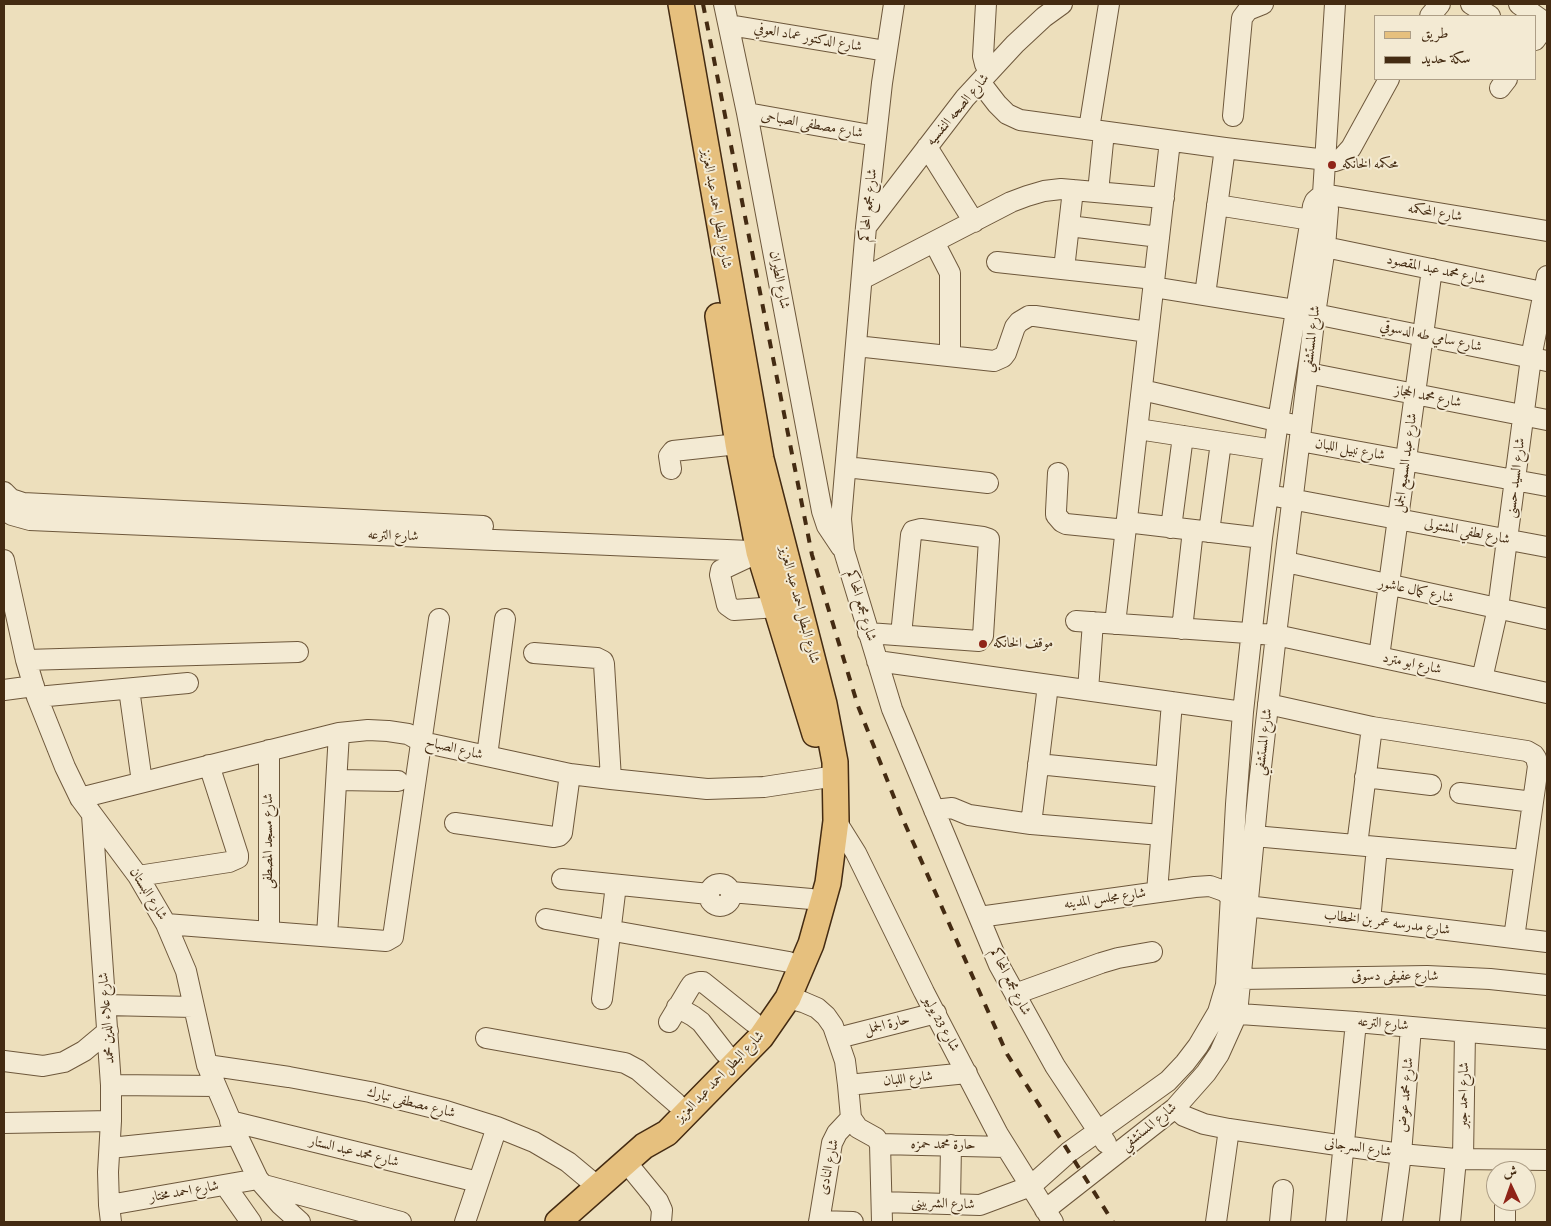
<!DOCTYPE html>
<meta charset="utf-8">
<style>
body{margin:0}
#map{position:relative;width:1551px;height:1226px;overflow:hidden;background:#eddfbc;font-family:Alegreya,Amiri,serif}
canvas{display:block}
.frame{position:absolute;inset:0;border:5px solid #442b12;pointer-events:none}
.legend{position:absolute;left:1374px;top:15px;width:162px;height:65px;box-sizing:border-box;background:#f3ead3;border:1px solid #ad9e86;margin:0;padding:6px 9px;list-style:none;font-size:15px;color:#442b12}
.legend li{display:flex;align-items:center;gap:10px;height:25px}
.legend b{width:25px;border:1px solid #ad9e86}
.north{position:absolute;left:1486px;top:1161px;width:50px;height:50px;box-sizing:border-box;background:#f3ead3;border:1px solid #ad9e86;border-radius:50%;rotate:357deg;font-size:14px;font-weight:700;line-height:20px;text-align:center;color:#442b12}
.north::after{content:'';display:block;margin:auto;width:18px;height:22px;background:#8f2418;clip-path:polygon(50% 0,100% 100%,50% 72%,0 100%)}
</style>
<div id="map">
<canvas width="1551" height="1226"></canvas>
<div class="frame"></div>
<ul class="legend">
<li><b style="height:6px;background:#e6c07e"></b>طريق</li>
<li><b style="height:6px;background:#442b12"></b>سكة حديد</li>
</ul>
<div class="north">ش</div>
</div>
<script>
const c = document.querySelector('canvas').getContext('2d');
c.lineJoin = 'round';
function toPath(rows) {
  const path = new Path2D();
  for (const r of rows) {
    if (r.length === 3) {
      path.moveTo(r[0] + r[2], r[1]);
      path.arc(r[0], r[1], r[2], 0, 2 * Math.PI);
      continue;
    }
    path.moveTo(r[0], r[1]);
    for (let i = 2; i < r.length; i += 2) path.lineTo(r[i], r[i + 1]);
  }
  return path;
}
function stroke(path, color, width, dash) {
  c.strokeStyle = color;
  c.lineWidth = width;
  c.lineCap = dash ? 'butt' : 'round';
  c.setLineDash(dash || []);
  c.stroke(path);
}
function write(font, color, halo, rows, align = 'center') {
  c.font = font + ' Alegreya,Amiri,serif';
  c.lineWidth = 4;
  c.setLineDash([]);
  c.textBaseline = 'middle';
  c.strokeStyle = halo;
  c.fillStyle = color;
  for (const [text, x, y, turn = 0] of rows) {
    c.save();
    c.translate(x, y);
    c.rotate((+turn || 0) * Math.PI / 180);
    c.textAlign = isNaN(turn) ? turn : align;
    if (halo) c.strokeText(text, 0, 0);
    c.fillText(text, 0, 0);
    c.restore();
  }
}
const minor = toPath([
 [724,4,747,113,822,511,827,526,841,547],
 [894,4,882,83,866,227,841,519,844,551,892,709,999,965,1055,1066,1106,1143],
 [986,4,983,56,985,64,989,72],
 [1471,4,1490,16],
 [1519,4,1540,19,1543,24,1543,29,1535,40],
 [1430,16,1440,4],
 [729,25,886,51],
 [980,82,997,104,1007,114,1020,120,1225,148,1335,161,1341,159,1351,148,1389,79],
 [1500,88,1507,79],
 [747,113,876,136],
 [1233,116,1242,18,1248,10,1263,4],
 [1089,129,1109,4],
 [927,147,974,222],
 [1098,192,1104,132],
 [1323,194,1547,231],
 [1217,205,1311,220],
 [1069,226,1159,237],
 [866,227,965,98,1015,44,1044,17,1062,4],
 [934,242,950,273,950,356],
 [1325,247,1547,293],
 [997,262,1154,279],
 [1064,269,1073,190],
 [862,279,1011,202,1027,196,1044,191,1061,189,1164,198],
 [1153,287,1296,310],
 [1205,295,1225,148],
 [1315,314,1547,361],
 [856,346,994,361,1003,357,1006,353,1015,327,1019,322,1029,316,1035,316,1148,332],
 [1308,373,1547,420],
 [1142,390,1290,424],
 [1138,429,1274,450],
 [1300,441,1547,486],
 [846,467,988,483],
 [671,469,669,456,673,451,738,444],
 [1058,473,1056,511,1056,515,1062,522,1066,524,1126,530],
 [4,492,11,499,23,503,483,526],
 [1280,497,1547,547],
 [4,510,12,515,30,520,773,552],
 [1126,522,1262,538],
 [1171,528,1183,436],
 [1209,532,1221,442],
 [755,554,721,570,720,575,727,605,734,610,777,607],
 [4,560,26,660,37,697,65,767,80,798,138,876,166,924,186,971,207,1065,237,1135,258,1179,280,1204,300,1222],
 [1286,562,1547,619],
 [1076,621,1276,635,1547,693],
 [1115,624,1170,141],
 [1182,629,1193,530],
 [868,633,979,641,983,636,989,539,983,537,921,529,913,531,911,535,901,635],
 [534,653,597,658,603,661,604,664,611,779],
 [1379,657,1432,269],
 [26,660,298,652],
 [877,661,1243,712],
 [1482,679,1498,608,1531,358,1547,276],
 [129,689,142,782],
 [4,690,34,686],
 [1088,690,1093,622],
 [37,697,188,683],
 [1268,704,1372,727,1527,751,1534,755,1536,758,1538,766,1514,938],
 [269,750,269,932],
 [487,756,505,619],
 [1038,764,1166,777],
 [1365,777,1431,785],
 [337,780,398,781],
 [1460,793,1533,802],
 [80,798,339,733,368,730,388,731,408,734,422,742,570,774,611,779,707,789,764,787,836,776],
 [934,810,952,808,969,815,1031,824,1161,835],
 [92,815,111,1085,111,1121,108,1172,109,1205,111,1222],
 [836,821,856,853,924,992,998,1134,1053,1222],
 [455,823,554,837,559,836,562,833,570,774],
 [1031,824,1048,685],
 [1254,836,1524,860],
 [1357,845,1372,727],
 [138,876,229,862,238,858,238,855,209,765],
 [562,879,709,894],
 [720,895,11],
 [731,892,811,899],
 [1157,892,1172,702],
 [979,917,1195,887,1210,886,1224,891,1238,903,1247,906,1547,942],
 [546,919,789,962],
 [1370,921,1377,847],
 [166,924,386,941,393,937,439,619],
 [327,936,339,733],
 [1241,979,1427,976,1490,979,1547,985],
 [1015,994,1101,963,1118,958,1152,952],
 [788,998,803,1002,817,1008,826,1016,833,1026,845,1061,848,1085,851,1118,858,1128,876,1138,880,1144,882,1222],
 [602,999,616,885],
 [106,1005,193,1007],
 [677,1007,693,1016,701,1022,725,1053],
 [1225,1013,1356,1022,1547,1039],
 [669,1022,690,987,692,984,699,982,703,982,753,1022],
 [486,1038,625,1063,638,1070,676,1103],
 [838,1038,936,1013],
 [4,1061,43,1066,64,1062,84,1051,108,1031],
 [207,1065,289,1077,370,1092,446,1111,497,1127,534,1142,568,1162,598,1187],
 [111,1085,216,1086],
 [848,1085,967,1073],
 [1175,1108,1184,1116,1204,1124,1229,1129,1344,1146,1401,1154,1456,1159,1547,1160],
 [230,1121,478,1182],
 [4,1123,111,1121],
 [880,1144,1005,1147],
 [110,1148,237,1135],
 [1463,1158,1465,1032],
 [626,1162,658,1201,662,1210,661,1222],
 [225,1185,251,1222],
 [264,1185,401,1222],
 [1505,1201,1505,1222],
 [882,1202,980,1205,1031,1186,1069,1152,1168,1081,1185,1063,1198,1046,1218,1012,1226,985,1236,804,1243,712,1262,538,1278,421,1313,206,1315,201,1323,194],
 [950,1204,951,1145],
 [109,1205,258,1179],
 [1045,1210,1175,1108,1206,1073,1219,1054,1237,1014,1259,785,1276,635,1315,314,1325,247,1328,209,1323,194,1335,4],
 [819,1221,853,1222],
 [465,1222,497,1127],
 [819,1222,832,1143,837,1133,851,1118],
 [1216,1222,1229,1129],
 [1280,1222,1283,1190],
 [1336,1222,1356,1022],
 [1392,1222,1401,1154,1411,1027],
 [1450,1222,1456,1159]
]);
const major = toPath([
 [718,316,738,444,759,552,815,734],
 [558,1222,644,1146,667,1133,761,1037,788,998,811,944,828,883,836,821,835,762,824,704,761,459,681,4]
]);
const rail = toPath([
 [703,4,812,555,858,706,901,815,1007,1054,1113,1222]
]);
const markers = [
 [1332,165,5,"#8f2418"],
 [983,644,5,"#8f2418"]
];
const streetNames = [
 ["شارع الدكتور عماد العوفي",808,38,10],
 ["شارع الصحه النفسيه",958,110,-50],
 ["شارع مصطفى الصباحى",812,125,10],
 ["شارع مجمع المحاكم",869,205,-84],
 ["شارع البطل احمد عبد العزيز",716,209,80],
 ["شارع المحكمه",1435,213,9],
 ["شارع محمد عبد المقصود",1436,270,12],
 ["شارع الطيران",779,280,79],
 ["شارع سامي طه الدسوقي",1431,337,12],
 ["شارع المستشفي",1312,339,-83],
 ["شارع محمد الحجاز",1428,397,11],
 ["شارع نبيل اللبان",1350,450,10],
 ["شارع عبد السميع الجمل",1406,463,-82],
 ["شارع السيد حسنى",1516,478,-83],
 ["شارع لطفي المشتولى",1467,532,11],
 ["شارع الترعه",393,536,2],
 ["شارع كمال عاشور",1416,591,12],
 ["شارع البطل احمد عبد العزيز",799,605,75],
 ["شارع مجمع المحاكم",861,606,73],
 ["شارع ابو مترد",1412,664,12],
 ["شارع المستشفي",1264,742,-83],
 ["شارع الصباح",454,749,13],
 ["شارع مسجد المصطفى",269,841,-90],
 ["شارع البستان",148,894,58],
 ["شارع مجلس المدينه",1105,899,-8],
 ["شارع مدرسه عمر بن الخطاب",1387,923,7],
 ["شارع عفيفى دسوقى",1395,977],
 ["شارع مجمع المحاكم",1010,982,63],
 ["شارع علاء الدين محمد",107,1018,-94],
 ["شارع 23 يوليو",941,1024,62],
 ["شارع الترعه",1383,1024,5],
 ["حارة الجمل",887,1025,-14],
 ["شارع البطل احمد عبد العزيز",720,1077,-46],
 ["شارع اللبان",908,1079,-6],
 ["شارع محمد عوض",1406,1095,-85],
 ["شارع احمد جبر",1464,1095,-89],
 ["شارع مصطفى تبارك",411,1103,14],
 ["شارع المستشفي",1149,1127,-39],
 ["حارة محمد حمزه",943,1145,1],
 ["شارع السرجانى",1358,1148,8],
 ["شارع محمد عبد الستار",354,1152,14],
 ["شارع النادى",829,1167,-78],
 ["شارع احمد مختار",184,1192,-10],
 ["شارع الشربينى",943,1204,2]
];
const poiNames = [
 ["محكمه الخانكه",1342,165],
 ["موقف الخانكه",993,644]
];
stroke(minor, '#6e583c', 22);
stroke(major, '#442b12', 28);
stroke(minor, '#f3ead3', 20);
stroke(major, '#e6c07e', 25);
stroke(rail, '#442b12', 4, [9, 9]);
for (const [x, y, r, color] of markers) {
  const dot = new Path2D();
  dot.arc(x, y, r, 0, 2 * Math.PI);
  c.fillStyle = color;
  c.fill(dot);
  stroke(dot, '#f3ead3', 2);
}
write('14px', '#442b12', '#f3ead3', streetNames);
write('14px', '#442b12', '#f3ead3', poiNames, 'left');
</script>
